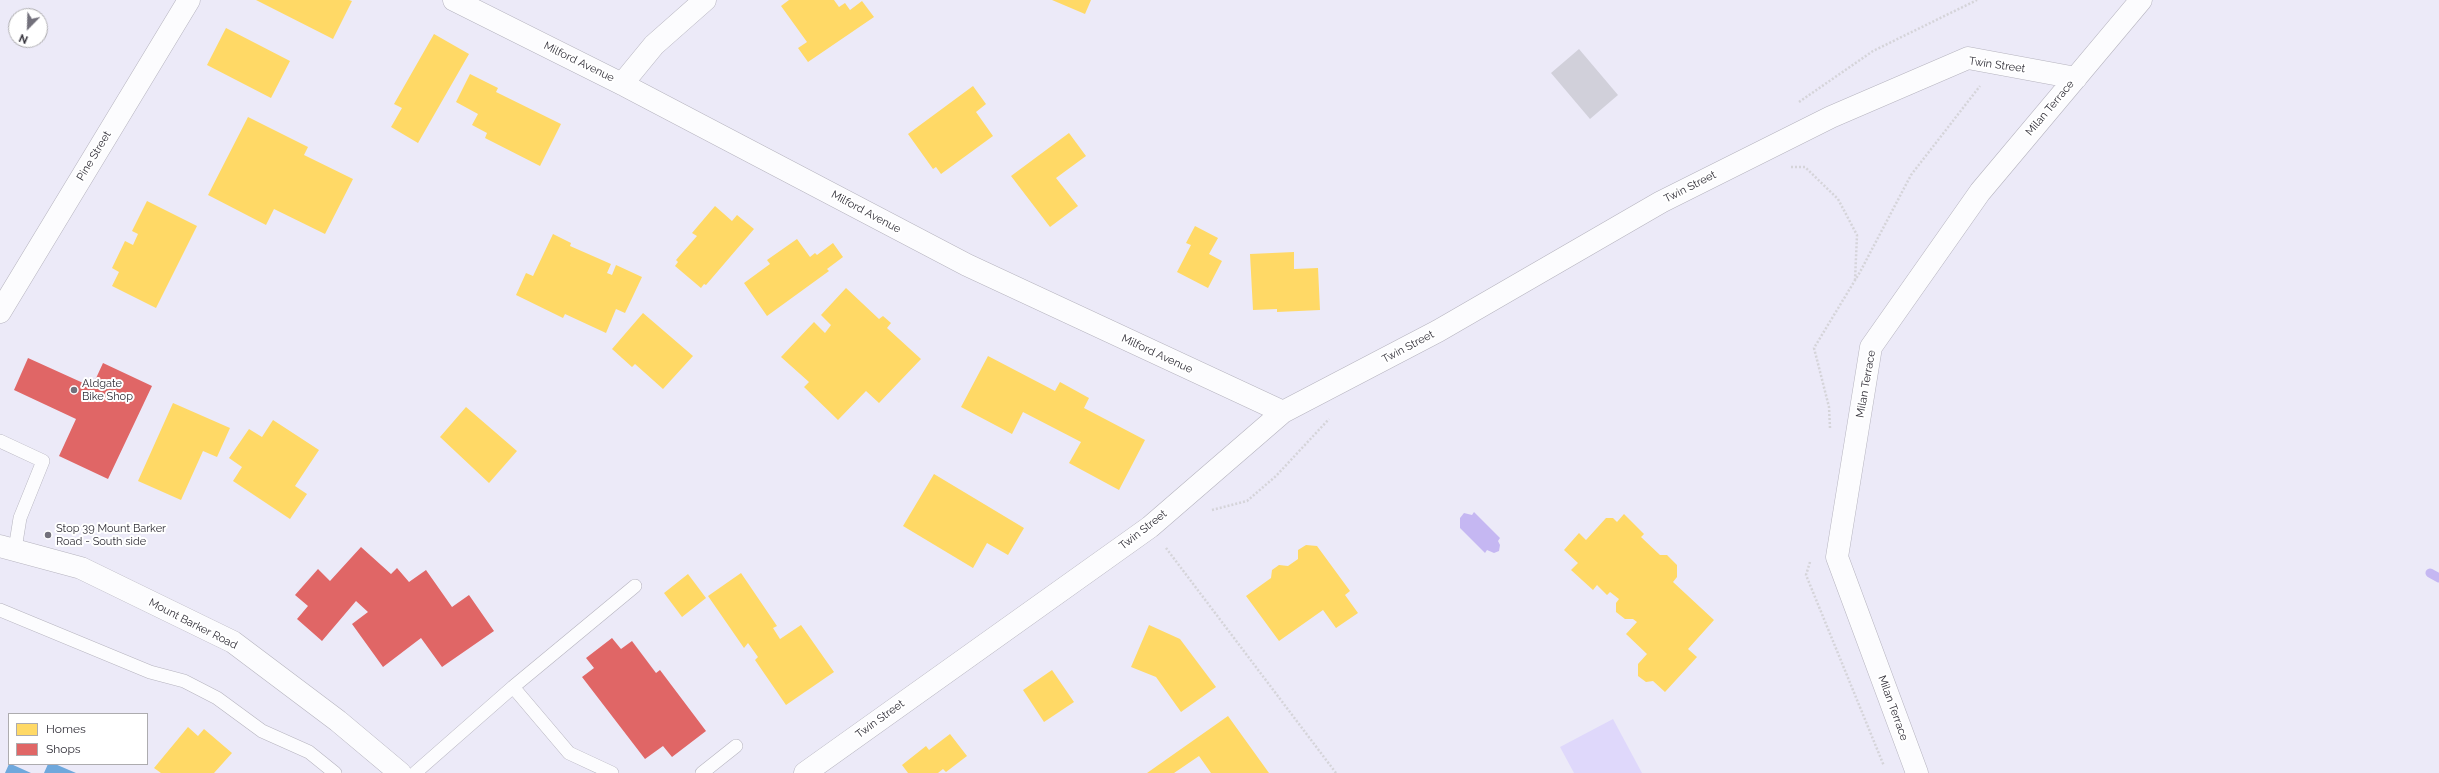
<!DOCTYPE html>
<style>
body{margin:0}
#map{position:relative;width:2439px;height:773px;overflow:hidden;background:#eceaf8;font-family:Raleway,sans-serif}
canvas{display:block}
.legend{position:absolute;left:8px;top:713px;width:140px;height:52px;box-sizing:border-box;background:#fff;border:1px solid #adacaf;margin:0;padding:5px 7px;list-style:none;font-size:12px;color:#312f38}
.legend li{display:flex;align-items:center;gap:8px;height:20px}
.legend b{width:20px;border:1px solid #adacaf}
.north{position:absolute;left:8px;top:8px;width:40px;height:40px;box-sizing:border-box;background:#fff;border:1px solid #adacaf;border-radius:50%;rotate:203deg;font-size:11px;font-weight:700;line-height:16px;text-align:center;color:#312f38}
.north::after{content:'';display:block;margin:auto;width:14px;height:18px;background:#72707b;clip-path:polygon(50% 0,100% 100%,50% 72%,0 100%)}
</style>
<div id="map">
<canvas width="2439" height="773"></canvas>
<ul class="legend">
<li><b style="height:11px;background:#ffd966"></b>Homes</li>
<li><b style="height:11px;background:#e06666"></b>Shops</li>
</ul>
<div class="north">N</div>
</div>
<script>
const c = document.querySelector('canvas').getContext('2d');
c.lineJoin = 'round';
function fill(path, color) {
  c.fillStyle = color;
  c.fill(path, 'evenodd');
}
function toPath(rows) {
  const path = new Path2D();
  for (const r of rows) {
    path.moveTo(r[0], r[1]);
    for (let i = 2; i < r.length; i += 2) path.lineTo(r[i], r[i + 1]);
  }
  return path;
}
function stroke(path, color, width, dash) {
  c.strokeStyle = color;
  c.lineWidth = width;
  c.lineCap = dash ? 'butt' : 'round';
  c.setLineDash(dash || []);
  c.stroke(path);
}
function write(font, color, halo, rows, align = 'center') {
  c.font = font + ' Raleway,sans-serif';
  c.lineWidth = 4;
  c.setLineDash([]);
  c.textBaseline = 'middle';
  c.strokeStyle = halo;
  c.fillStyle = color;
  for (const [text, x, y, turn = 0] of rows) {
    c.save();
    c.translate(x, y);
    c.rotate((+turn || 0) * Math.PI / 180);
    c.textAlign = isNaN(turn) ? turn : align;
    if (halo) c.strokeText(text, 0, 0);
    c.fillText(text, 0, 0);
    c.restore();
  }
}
const green = toPath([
 [1613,719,1642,773,1574,773,1560,747]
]);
const water = toPath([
 [1474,512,1500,538,1498,541,1500,545,1499,551,1494,553,1487,550,1485,553,1460,528,1460,518,1464,513,1472,515]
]);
const homes = toPath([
 [256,0,349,0,352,1,333,39],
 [789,0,834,0,839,7,845,3,850,10,862,1,874,17,808,62,798,48,807,42,781,6],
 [1052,0,1091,0,1085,14],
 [226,28,290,61,271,98,207,65],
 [434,34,469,54,418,143,391,127,402,108,394,104],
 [470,74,498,88,496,92,561,124,540,166,485,138,487,133,472,125,478,114,456,102],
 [973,86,986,104,976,112,993,136,941,174,936,167,933,169,908,134],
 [248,117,308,147,304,155,353,179,325,234,274,209,266,225,208,195],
 [1069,133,1086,156,1056,178,1078,206,1050,227,1011,176],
 [147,201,197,226,156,308,112,286,119,272,112,268,125,241,133,245,138,234,132,231],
 [715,206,732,221,737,215,754,229,706,285,704,284,701,288,675,266,678,262,676,260,697,236,692,233],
 [1195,226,1218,238,1209,254,1222,261,1208,288,1177,272,1191,245,1186,243],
 [553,234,571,243,570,246,611,264,607,273,612,275,616,265,642,277,625,313,616,309,606,333,565,314,563,318,516,295,526,273,533,276],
 [797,239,810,257,815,253,817,255,833,243,843,257,827,269,829,271,767,316,744,283,770,264,767,260],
 [1294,252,1294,269,1318,268,1320,310,1277,312,1277,309,1253,310,1250,254],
 [846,288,879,319,883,316,891,323,887,328,921,359,879,403,866,391,838,420,804,387,809,382,781,357,814,322,825,333,831,325,821,315],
 [643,313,693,356,663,389,635,364,632,367,612,349],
 [988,356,1055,391,1060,382,1089,398,1084,408,1145,440,1119,490,1069,463,1081,442,1023,412,1012,434,961,407],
 [173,403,230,428,217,457,203,451,181,500,138,481],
 [466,407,517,451,489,483,440,437],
 [273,420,319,450,295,486,307,494,290,519,233,481,242,467,229,458,249,429,262,437],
 [934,474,1024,528,1008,555,987,543,973,568,903,526],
 [1624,514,1644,534,1641,537,1660,555,1667,555,1677,565,1677,577,1673,582,1714,620,1688,649,1697,657,1665,692,1653,681,1646,682,1638,676,1638,664,1647,654,1626,634,1637,622,1633,619,1625,619,1616,612,1616,603,1619,599,1610,592,1607,595,1597,585,1593,590,1571,570,1578,563,1564,550,1579,533,1586,540,1606,518,1613,518,1617,522],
 [1306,545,1317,546,1350,591,1345,595,1358,613,1336,628,1323,610,1279,641,1246,596,1271,578,1272,570,1279,565,1288,566,1298,559,1298,550],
 [741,573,777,626,773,628,780,639,801,625,834,672,786,705,755,660,758,657,748,643,744,648,708,596],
 [688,574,706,598,682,617,664,593],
 [1149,625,1180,639,1216,687,1181,712,1156,677,1131,667],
 [1052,670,1074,702,1044,722,1023,690],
 [1228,716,1269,773,1211,773,1199,756,1174,773,1147,773],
 [188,727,198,736,204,729,232,753,214,773,161,773,154,768],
 [950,734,967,756,946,772,943,769,938,773,908,773,902,765,926,746,929,750]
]);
const shops = toPath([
 [28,358,92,387,103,363,152,386,108,479,59,456,76,419,14,390],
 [361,547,391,574,397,568,409,582,426,570,452,607,469,595,494,631,442,667,421,638,383,667,352,624,368,612,356,601,322,641,297,619,308,606,295,595,318,569,330,581],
 [612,638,621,649,632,641,656,673,660,670,706,731,672,757,663,746,645,759,582,677,594,668,586,658]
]);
const schools = toPath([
 [9,764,11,764,31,773,5,773],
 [48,764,55,764,76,773,44,773]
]);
const stream = toPath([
 [2430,573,2439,578]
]);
const building = toPath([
 [1579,49,1618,95,1590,119,1551,73]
]);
const path = toPath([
 [1799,102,1873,51,1977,0],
 [1791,167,1805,167,1838,199,1857,235,1855,280],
 [1830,428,1829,407,1814,348,1860,272,1911,175,1980,86],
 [1212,510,1247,501,1276,476,1329,419],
 [1166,548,1336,773],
 [1810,562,1806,575,1884,766]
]);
const service = toPath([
 [0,441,43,461,20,518,15,549],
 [0,610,150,672,184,681,217,698,262,731,309,752,335,773],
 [513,687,569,753,612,773],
 [415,773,513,687,635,586],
 [702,773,736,746]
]);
const minor = toPath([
 [454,0,622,84,967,265,1283,412],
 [622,84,654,45,705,0],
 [0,312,189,0],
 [805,773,1150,527,1283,412,1438,331,1661,202,1831,117,1968,58,2076,78],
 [1917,773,1837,557,1871,347,1980,192,2141,0]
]);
const primary = toPath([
 [0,546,81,568,233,642,338,721,400,773]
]);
const markers = [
 [74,390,4,"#72707b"],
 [48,535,4,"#72707b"]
];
const streetNames = [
 ["Milford Avenue",579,62,26],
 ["Twin Street",1997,65,8],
 ["Milan Terrace",2050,108,-50],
 ["Pine Street",94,156,-59],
 ["Twin Street",1690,187,-27],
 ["Milford Avenue",866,212,28],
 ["Twin Street",1408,347,-28],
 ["Milford Avenue",1157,354,25],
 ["Milan Terrace",1866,384,-80],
 ["Twin Street",1143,530,-38],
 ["Mount Barker Road",193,624,27],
 ["Milan Terrace",1893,708,70],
 ["Twin Street",880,719,-36]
];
const poiNames = [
 ["Aldgate",82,384],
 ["Bike Shop",82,397],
 ["Stop 39 Mount Barker",56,529],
 ["Road - South side",56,542]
];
fill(green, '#dfd8fb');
fill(water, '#c5b7f2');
fill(homes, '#ffd966');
fill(shops, '#e06666');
fill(schools, '#6fa8dc');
stroke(stream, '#c5b7f2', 9);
fill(building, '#d1d0da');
stroke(service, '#b5b3be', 14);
stroke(minor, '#b5b3be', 23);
stroke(primary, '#b5b3be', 23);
stroke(path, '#d5d4d9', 2.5, [2, 2]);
stroke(service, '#fcfcfe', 13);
stroke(minor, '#fcfcfe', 22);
stroke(primary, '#fcfcfe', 22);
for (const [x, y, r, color] of markers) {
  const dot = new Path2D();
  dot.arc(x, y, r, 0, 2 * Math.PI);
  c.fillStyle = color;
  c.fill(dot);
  stroke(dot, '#fff', 1.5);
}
write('11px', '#312f38', '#fff', streetNames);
write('11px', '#312f38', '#fff', poiNames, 'left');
</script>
